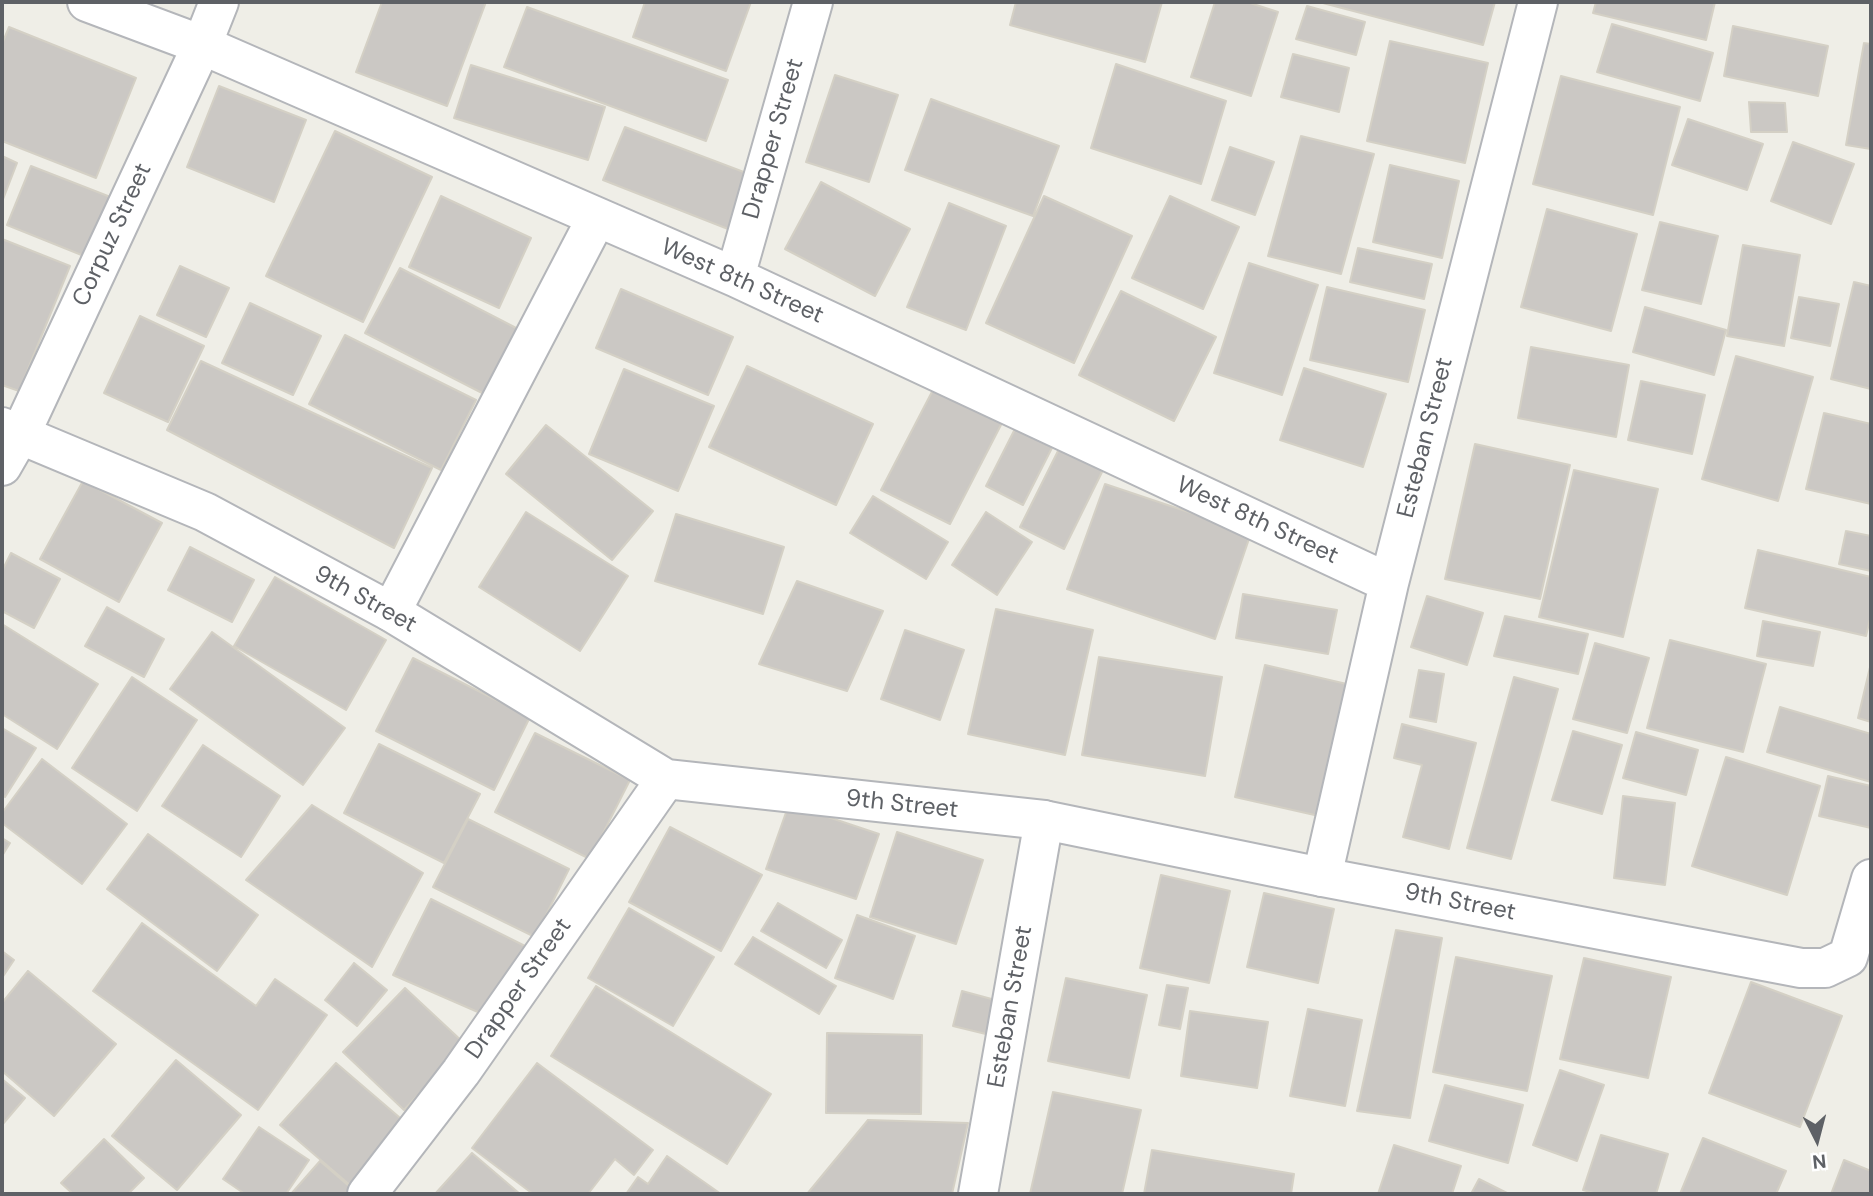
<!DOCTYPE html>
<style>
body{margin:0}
#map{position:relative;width:1873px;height:1196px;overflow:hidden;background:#efeee7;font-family:"DM Sans",sans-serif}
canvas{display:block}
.frame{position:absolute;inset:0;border:4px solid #5e6166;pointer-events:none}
.north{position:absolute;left:1782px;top:1105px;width:70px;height:70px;-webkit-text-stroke:5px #fff;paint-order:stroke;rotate:174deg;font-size:19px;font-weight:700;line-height:28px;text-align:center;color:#5e6166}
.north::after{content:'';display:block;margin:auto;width:24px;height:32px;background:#5e6166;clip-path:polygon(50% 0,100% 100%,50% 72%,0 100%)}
</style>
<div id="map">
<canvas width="1873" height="1196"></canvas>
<div class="frame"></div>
<div class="north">N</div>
</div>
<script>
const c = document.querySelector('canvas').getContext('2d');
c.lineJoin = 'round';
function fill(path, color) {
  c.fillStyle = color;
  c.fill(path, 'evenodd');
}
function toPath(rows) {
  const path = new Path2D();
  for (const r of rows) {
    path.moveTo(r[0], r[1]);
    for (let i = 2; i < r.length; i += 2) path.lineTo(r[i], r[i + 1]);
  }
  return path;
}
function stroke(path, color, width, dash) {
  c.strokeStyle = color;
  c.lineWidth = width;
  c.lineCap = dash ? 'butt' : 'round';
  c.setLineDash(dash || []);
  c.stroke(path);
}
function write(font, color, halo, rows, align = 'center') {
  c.font = font + ' "DM Sans",sans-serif';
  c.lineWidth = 5;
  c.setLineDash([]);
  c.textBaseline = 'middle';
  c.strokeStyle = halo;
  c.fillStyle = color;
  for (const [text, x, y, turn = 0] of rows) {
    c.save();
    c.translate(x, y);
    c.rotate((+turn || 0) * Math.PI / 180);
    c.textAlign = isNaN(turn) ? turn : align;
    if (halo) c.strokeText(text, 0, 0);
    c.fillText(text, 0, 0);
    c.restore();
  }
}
const building = toPath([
 [382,2,486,2,447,106,356,72,382,2],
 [645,2,751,2,726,71,633,37,645,2],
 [1016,2,1162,2,1145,62,1010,25,1016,2],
 [1215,2,1247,2,1278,12,1251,96,1191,77,1215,2],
 [1319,2,1495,2,1483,45,1319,2],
 [1596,2,1715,2,1706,40,1593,13,1596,2],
 [1307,6,1365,22,1356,55,1296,39,1307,6],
 [527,7,728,80,706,141,504,67,527,7],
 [1612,24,1713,53,1700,101,1597,72,1612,24],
 [1733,26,1828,46,1818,96,1724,76,1733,26],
 [9,27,136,78,96,178,2,141,2,44,9,27],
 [1390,41,1488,63,1465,163,1367,141,1390,41],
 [1864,43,1871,44,1871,149,1846,145,1864,43],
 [1293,54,1349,68,1339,112,1281,97,1293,54],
 [1116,64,1226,101,1201,184,1091,148,1116,64],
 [471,65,605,107,588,160,454,118,471,65],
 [835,75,898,95,869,182,806,162,835,75],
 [1561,76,1680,107,1653,215,1533,184,1561,76],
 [219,86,306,120,274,202,187,167,219,86],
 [931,99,1059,146,1033,216,905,170,931,99],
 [1749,102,1785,103,1787,132,1751,132,1749,102],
 [1688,119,1763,144,1747,190,1672,165,1688,119],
 [625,127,749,174,728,229,603,180,625,127],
 [335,131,432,177,363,322,266,276,335,131],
 [1301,136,1374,154,1341,274,1268,256,1301,136],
 [1793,142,1854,164,1831,224,1771,201,1793,142],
 [1230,147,1274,162,1255,215,1212,200,1230,147],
 [2,156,17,163,2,202,2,156],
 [1390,165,1459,181,1442,258,1373,242,1390,165],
 [31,166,113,198,89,258,7,225,31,166],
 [821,182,910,229,875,296,785,249,821,182],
 [441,196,531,238,499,308,409,267,441,196],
 [1044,196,1132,236,1074,363,986,323,1044,196],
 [1170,196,1239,227,1203,309,1132,278,1170,196],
 [949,203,1006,226,966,330,907,307,949,203],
 [1547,209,1637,234,1611,331,1521,307,1547,209],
 [1660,222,1718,236,1701,304,1642,290,1660,222],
 [2,239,70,266,19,391,2,385,2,239],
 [1743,245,1800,255,1784,346,1727,336,1743,245],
 [1358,248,1432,264,1424,299,1350,282,1358,248],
 [1249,263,1318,285,1282,395,1214,373,1249,263],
 [180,266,229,288,206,337,157,315,180,266],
 [400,268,520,330,486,395,365,333,400,268],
 [1854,282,1871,286,1871,389,1831,379,1854,282],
 [1327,287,1425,310,1408,382,1310,360,1327,287],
 [621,289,733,337,708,395,596,348,621,289],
 [1121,291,1216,337,1174,421,1079,375,1121,291],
 [1799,297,1839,304,1830,346,1791,338,1799,297],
 [250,303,321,336,293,395,222,363,250,303],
 [1645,307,1726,330,1714,375,1633,352,1645,307],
 [140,316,204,346,168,422,104,393,140,316],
 [345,335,476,400,441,470,309,404,345,335],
 [1531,347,1629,365,1616,437,1518,418,1531,347],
 [1736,356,1813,377,1778,501,1702,479,1736,356],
 [201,361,432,468,394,548,167,430,201,361],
 [747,366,873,424,836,505,709,447,747,366],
 [1304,368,1386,394,1363,467,1280,440,1304,368],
 [624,369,714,406,678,491,589,454,624,369],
 [1641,381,1705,395,1692,454,1628,440,1641,381],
 [935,386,1003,421,950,524,881,490,935,386],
 [1824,413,1871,424,1871,504,1806,489,1824,413],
 [1020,419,1057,438,1023,505,986,486,1020,419],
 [546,425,653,511,612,560,506,474,546,425],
 [1062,443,1106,464,1064,549,1020,527,1062,443],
 [1475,444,1570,465,1540,599,1445,579,1475,444],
 [1574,470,1658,489,1623,637,1539,617,1574,470],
 [83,481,162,523,119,602,40,559,83,481],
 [1105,484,1251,533,1215,639,1067,589,1105,484],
 [873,496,948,542,926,579,850,533,873,496],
 [526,512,628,576,580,651,479,587,526,512],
 [986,512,1032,542,997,595,952,565,986,512],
 [676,514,784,547,763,614,655,581,676,514],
 [1846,531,1871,536,1871,571,1839,564,1846,531],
 [190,547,254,580,232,622,168,590,190,547],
 [1758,550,1871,577,1871,615,1866,636,1745,608,1758,550],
 [11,553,60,579,34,628,2,611,2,571,11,553],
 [275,577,386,640,346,710,234,646,275,577],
 [797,581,883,611,847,691,759,664,797,581],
 [1243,594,1337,610,1328,654,1236,638,1243,594],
 [1427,596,1483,613,1467,665,1411,647,1427,596],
 [107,607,164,639,144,677,85,646,107,607],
 [996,609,1093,630,1065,755,968,734,996,609],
 [1505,616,1588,634,1578,674,1494,656,1505,616],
 [1763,621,1820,632,1813,666,1757,656,1763,621],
 [2,624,98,684,57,749,2,714,2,624],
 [905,630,964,650,940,720,881,699,905,630],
 [212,632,345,728,303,785,170,689,212,632],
 [1670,640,1766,664,1743,752,1647,728,1670,640],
 [1595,643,1649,658,1627,733,1573,719,1595,643],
 [1099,657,1222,677,1205,776,1082,755,1099,657],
 [413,658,530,717,494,790,376,731,413,658],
 [1871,663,1871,722,1858,718,1871,663],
 [1265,665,1351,685,1319,816,1235,797,1265,665],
 [1419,670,1444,674,1436,722,1410,717,1419,670],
 [132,677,197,720,137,811,72,768,132,677],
 [1514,677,1558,689,1511,859,1467,848,1514,677],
 [1780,707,1871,734,1871,782,1767,752,1780,707],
 [1402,724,1476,743,1449,849,1403,837,1422,765,1394,758,1402,724],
 [2,728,36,748,5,797,2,795,2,728],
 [1573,731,1622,745,1602,814,1552,800,1573,731],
 [1636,732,1698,750,1686,795,1623,778,1636,732],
 [535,733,630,780,590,859,495,812,535,733],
 [379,744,480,794,444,863,344,813,379,744],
 [203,745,280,796,241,857,162,806,203,745],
 [1726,757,1820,786,1787,895,1692,866,1726,757],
 [42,759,127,824,82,884,2,823,2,813,42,759],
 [1828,776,1871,786,1871,828,1819,816,1828,776],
 [1623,796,1675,803,1665,885,1614,878,1623,796],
 [789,804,879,834,856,899,766,869,789,804],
 [312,805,423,873,372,967,246,880,312,805],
 [468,819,569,869,535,937,433,887,468,819],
 [670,827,762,875,721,951,629,902,670,827],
 [897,832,983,860,956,944,870,917,897,832],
 [148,834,258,915,217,971,107,889,148,834],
 [2,838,10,843,2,856,2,838],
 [1161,875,1230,891,1209,983,1140,968,1161,875],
 [1264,893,1334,909,1318,983,1247,967,1264,893],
 [431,899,539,953,487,1016,393,975,431,899],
 [778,903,842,940,826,968,761,931,778,903],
 [629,908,714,957,673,1026,588,978,629,908],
 [857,915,915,936,893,999,835,978,857,915],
 [142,923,256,1006,275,979,327,1015,258,1110,93,991,142,923],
 [1396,930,1442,938,1410,1118,1357,1111,1396,930],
 [753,937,836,986,819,1014,735,964,753,937],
 [2,951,14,960,2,978,2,951],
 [1456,957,1552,976,1527,1091,1433,1072,1456,957],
 [1584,958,1671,977,1648,1078,1560,1059,1584,958],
 [354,963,387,990,357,1026,325,1000,354,963],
 [28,971,116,1044,54,1116,2,1071,2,1003,28,971],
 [1066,978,1147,995,1129,1078,1048,1061,1066,978],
 [1751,982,1842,1016,1800,1127,1709,1093,1751,982],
 [1167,985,1188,988,1180,1029,1159,1025,1167,985],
 [596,986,771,1094,727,1164,551,1056,596,986],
 [405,988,465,1044,404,1110,343,1052,405,988],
 [962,991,999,1001,990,1035,953,1026,962,991],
 [1308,1009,1362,1020,1345,1106,1290,1096,1308,1009],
 [1190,1011,1268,1022,1257,1088,1181,1076,1190,1011],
 [827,1033,922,1035,921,1114,826,1113,827,1033],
 [176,1060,241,1115,177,1190,112,1136,176,1060],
 [336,1063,413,1129,358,1192,280,1125,336,1063],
 [537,1063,653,1150,634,1175,615,1159,588,1194,533,1194,472,1148,537,1063],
 [1560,1070,1604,1085,1577,1161,1533,1145,1560,1070],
 [2,1079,25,1098,2,1125,2,1079],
 [1445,1085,1523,1105,1508,1163,1429,1141,1445,1085],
 [1053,1092,1141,1110,1122,1194,1030,1194,1053,1092],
 [868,1120,968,1123,952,1194,807,1194,868,1120],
 [259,1127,309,1160,286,1194,245,1194,223,1179,259,1127],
 [1601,1135,1668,1154,1656,1194,1597,1194,1583,1190,1601,1135],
 [1703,1138,1786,1171,1776,1194,1680,1194,1703,1138],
 [104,1139,144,1178,128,1194,73,1194,61,1183,104,1139],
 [1394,1145,1461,1166,1452,1194,1378,1194,1394,1145],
 [1152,1150,1294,1174,1291,1194,1144,1194,1152,1150],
 [472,1153,520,1194,435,1194,472,1153],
 [667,1156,721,1194,626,1194,638,1177,648,1184,667,1156],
 [1844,1160,1871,1171,1871,1194,1831,1194,1844,1160],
 [320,1161,357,1193,355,1194,291,1194,320,1161],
 [1479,1179,1509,1194,1471,1194,1479,1179]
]);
const minor = toPath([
 [87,2,202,45,735,277,1389,583],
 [735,277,813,2],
 [391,612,597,217],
 [1322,877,1389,583,1538,2],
 [367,1194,461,1072,666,779],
 [978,1194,1044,820]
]);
const tertiary = toPath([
 [2,427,205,512,391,612,666,779,1044,820,1322,877,1801,968,1825,968,1848,957,1871,879],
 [2,466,21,433,202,45,219,2]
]);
const streetNames = [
 ["Drapper Street",774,139,-74],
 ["Corpuz Street",113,235,-65],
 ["West 8th Street",742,282,24],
 ["Esteban Street",1426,438,-76],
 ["West 8th Street",1257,521,25],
 ["9th Street",365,600,29],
 ["9th Street",902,805,6],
 ["9th Street",1460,903,11],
 ["Drapper Street",519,989,-55],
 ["Esteban Street",1011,1007,-80]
];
fill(building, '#cbc8c4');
stroke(building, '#d4d0c5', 2);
stroke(minor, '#b4b6ba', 42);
stroke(tertiary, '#b4b6ba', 42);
stroke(minor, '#fff', 38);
stroke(tertiary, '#fff', 38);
write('24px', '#5e6166', '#fff', streetNames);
</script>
